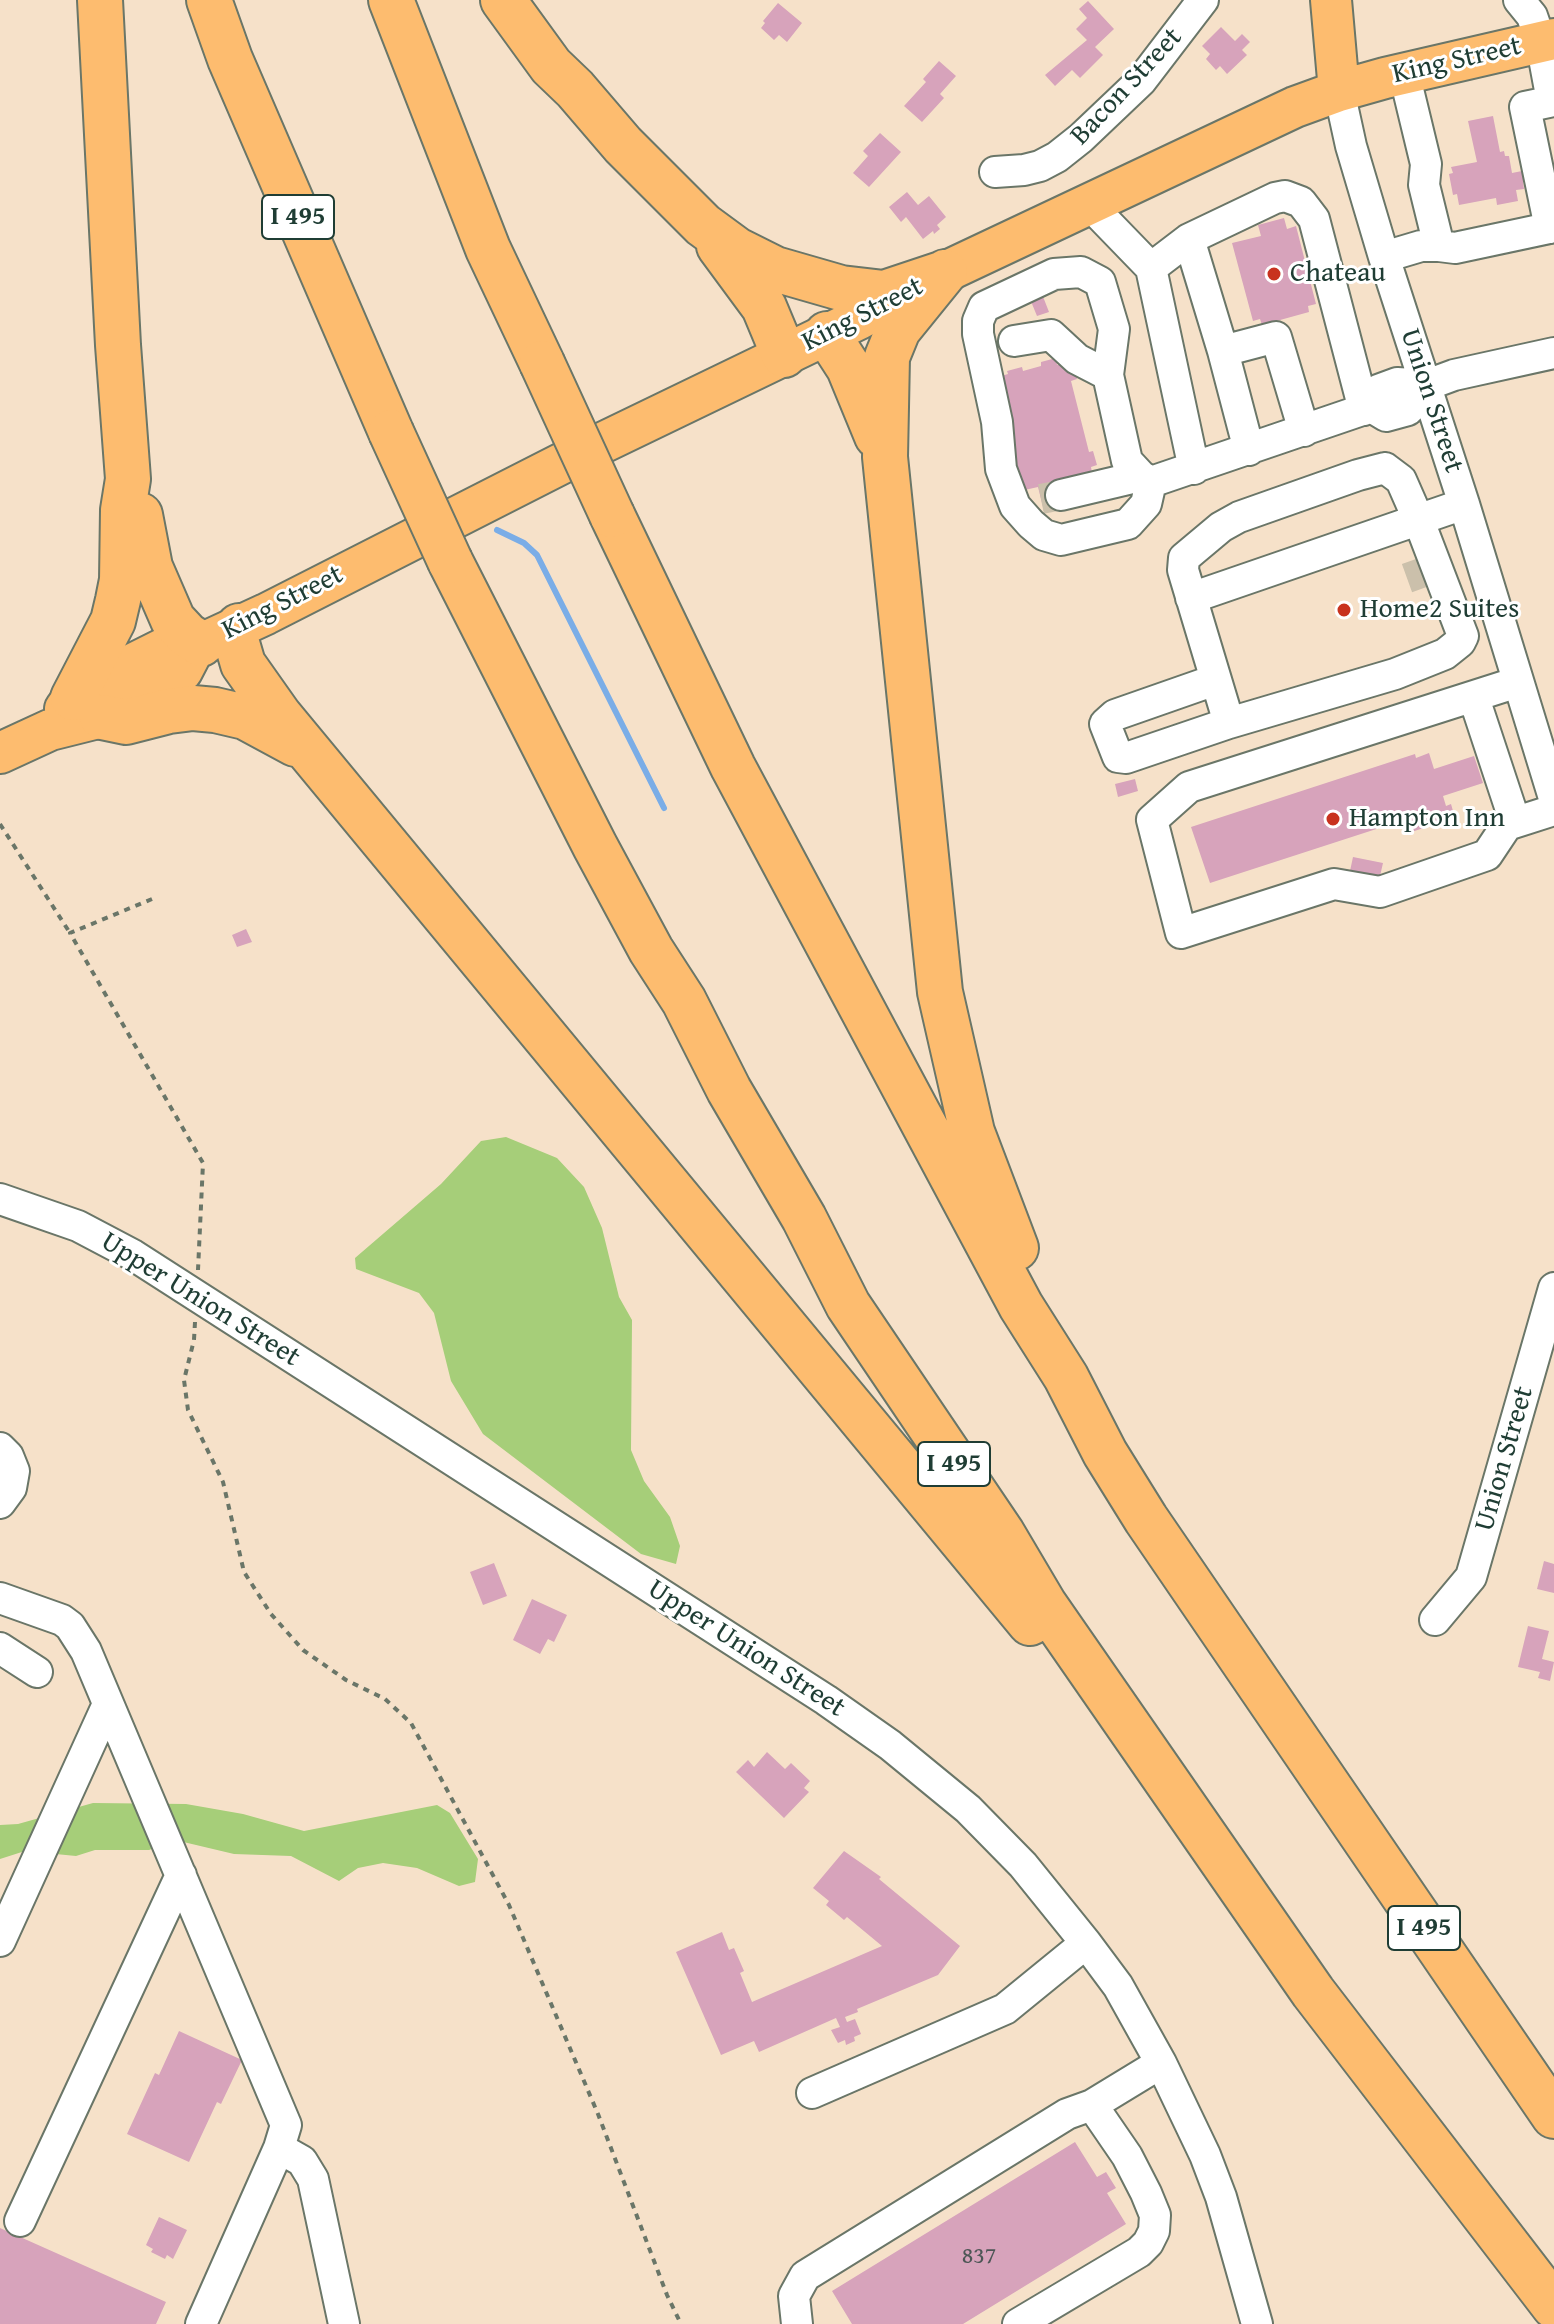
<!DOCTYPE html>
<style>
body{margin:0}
canvas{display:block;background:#f6e1c9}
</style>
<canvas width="1554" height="2324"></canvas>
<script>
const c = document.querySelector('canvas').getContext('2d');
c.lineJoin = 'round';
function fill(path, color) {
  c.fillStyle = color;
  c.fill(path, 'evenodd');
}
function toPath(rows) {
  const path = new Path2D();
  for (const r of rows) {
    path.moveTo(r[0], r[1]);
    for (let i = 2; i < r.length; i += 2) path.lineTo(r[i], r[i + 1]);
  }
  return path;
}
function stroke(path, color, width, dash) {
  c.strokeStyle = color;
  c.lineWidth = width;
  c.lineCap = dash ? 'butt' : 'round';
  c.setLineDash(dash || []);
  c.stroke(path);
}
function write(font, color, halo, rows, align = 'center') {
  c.font = font + ' "Gentium Book Plus",serif';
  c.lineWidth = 6;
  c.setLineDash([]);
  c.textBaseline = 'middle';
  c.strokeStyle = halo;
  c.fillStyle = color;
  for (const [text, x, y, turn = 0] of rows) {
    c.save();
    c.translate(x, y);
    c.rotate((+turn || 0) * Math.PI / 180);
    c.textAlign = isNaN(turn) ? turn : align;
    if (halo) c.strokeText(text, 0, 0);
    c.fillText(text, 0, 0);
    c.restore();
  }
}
const green = toPath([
 [506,1137,557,1158,584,1187,602,1228,619,1297,632,1320,631,1450,644,1481,670,1517,680,1546,676,1564,641,1554,483,1434,451,1381,434,1313,419,1293,356,1269,355,1258,441,1184,481,1141],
 [93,1803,186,1804,243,1814,304,1831,437,1805,450,1813,478,1859,475,1882,459,1886,417,1868,383,1863,358,1868,339,1881,291,1856,234,1854,175,1840,149,1850,95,1850,76,1856,25,1851,0,1859,0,1825,18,1824]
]);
const stream = toPath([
 [497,530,524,543,537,555,664,808]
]);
const building = toPath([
 [1088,1,1114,29,1095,47,1103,55,1080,78,1072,70,1055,86,1045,75,1087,40,1076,29,1087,18,1079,9],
 [778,3,802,23,787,42,779,35,774,40,761,28,765,23,763,21],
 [1221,27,1235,41,1242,34,1250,42,1242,50,1247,55,1227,74,1220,66,1216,70,1206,59,1210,54,1202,46],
 [939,61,956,76,940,94,944,98,922,122,904,106,926,82,923,79],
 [1493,116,1500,152,1504,151,1505,156,1509,156,1512,173,1527,170,1529,181,1523,182,1524,189,1516,190,1518,201,1497,205,1496,198,1459,205,1457,194,1453,195,1449,174,1453,173,1451,167,1477,162,1468,121],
 [880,133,901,152,869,187,853,173,868,156,863,151],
 [907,192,918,205,929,196,946,217,937,225,940,229,934,234,933,231,923,239,906,217,901,222,889,207],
 [1284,218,1287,229,1296,226,1316,304,1308,306,1309,312,1262,325,1260,319,1253,321,1232,243,1261,236,1258,225],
 [1042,294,1049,312,1037,316,1030,299],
 [1056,358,1057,365,1067,362,1074,368,1077,379,1071,381,1089,452,1093,451,1097,465,1091,467,1092,473,1064,505,1044,511,1038,487,1020,491,998,377,1008,374,1007,371,1022,367,1023,371,1041,366,1041,362],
 [1429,753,1434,769,1474,756,1483,783,1443,796,1446,806,1451,804,1455,818,1405,834,1401,821,1210,883,1191,827,1415,754,1416,758],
 [1135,779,1138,791,1118,797,1115,784],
 [1353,857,1383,863,1380,876,1350,871],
 [246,929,252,942,237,947,232,935],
 [1544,1561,1554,1564,1554,1593,1537,1589],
 [494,1563,507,1596,483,1605,470,1572],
 [532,1599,567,1615,554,1642,548,1639,540,1654,513,1640],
 [1528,1626,1549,1631,1542,1659,1554,1662,1550,1681,1538,1678,1540,1672,1518,1667],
 [767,1752,785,1769,791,1763,810,1781,804,1788,809,1792,784,1818,736,1772,748,1760,754,1767],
 [844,1851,881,1877,879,1879,960,1946,938,1975,857,2009,858,2012,845,2017,847,2022,855,2019,861,2034,854,2037,855,2041,846,2045,845,2040,838,2043,831,2030,840,2027,836,2018,759,2052,754,2041,721,2055,676,1952,722,1932,729,1950,734,1948,744,1971,740,1973,752,2002,882,1946,847,1917,844,1920,826,1905,829,1901,813,1888],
 [179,2031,242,2060,221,2104,217,2102,189,2162,127,2134,155,2073,159,2075],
 [1075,2142,1097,2177,1106,2172,1116,2188,1107,2193,1126,2224,963,2324,852,2324,832,2291],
 [159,2217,187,2230,173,2259,167,2255,165,2259,151,2252,153,2249,146,2245],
 [0,2228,166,2302,156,2324,0,2324]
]);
const minorTunnel = toPath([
 [1041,499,1061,495],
 [1416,559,1429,595]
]);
const path = toPath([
 [0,824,70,933],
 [152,899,70,933,203,1163,198,1270],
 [195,1322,194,1340,184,1380,188,1410,223,1482,244,1572,271,1614,303,1650,346,1680,385,1699,411,1723,509,1905,598,2114,667,2295,681,2324]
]);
const minor = toPath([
 [1519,0,1532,16,1541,42,1552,101],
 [1339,91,1351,146,1384,257,1464,504,1554,798],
 [995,172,1024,170,1040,166,1057,157,1081,138,1141,81,1203,0],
 [1089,204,1151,268,1194,469],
 [1550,228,1525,107,1554,101],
 [1189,239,1223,351,1276,337,1304,431],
 [1439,246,1455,248,1554,227],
 [1384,257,1421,246,1439,246,1424,185,1426,164,1404,73],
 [1151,268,1189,239,1275,198,1285,196,1301,202,1314,219,1364,410],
 [1014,341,1051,335,1077,359,1108,375],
 [1223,351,1249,450],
 [1371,407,1378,390,1397,383,1427,385,1454,375,1554,353],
 [1385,468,1401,480,1419,521,1463,636,1460,642,1445,654,1395,674,1229,723,1183,570,1184,558,1221,527,1239,517,1358,475,1385,468],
 [1151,482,1146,504,1128,524,1061,540,1044,535,1031,524,1015,506,1001,469,997,422,978,334,978,321,984,307,1054,274,1081,272,1100,282,1114,329,1108,375,1127,461,1141,476,1151,482,1371,407,1386,416,1408,410,1427,385],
 [1061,495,1141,476],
 [1191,598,1464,504],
 [1215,680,1115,715,1105,724,1118,757,1126,758,1229,723],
 [1518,682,1189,787,1152,820,1181,933,1334,884,1380,892,1487,855,1507,825,1554,810],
 [1474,698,1515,822],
 [0,1199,78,1226,133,1255,826,1700,890,1745,968,1809,1023,1865,1086,1943,1118,1986,1161,2063,1205,2155,1221,2197,1257,2324],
 [0,1448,8,1456,14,1471,11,1488,0,1503],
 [0,1598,62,1620,70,1626,86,1651,286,2125,279,2148,201,2324],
 [1435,1620,1471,1577,1554,1288],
 [0,1648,37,1672],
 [0,1941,108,1704],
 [812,2093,1005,2009,1086,1943],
 [279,2148,302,2161,313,2179,344,2324],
 [20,2221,181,1875],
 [797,2324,794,2296,805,2276,1067,2114,1092,2105,1161,2063],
 [1018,2324,1139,2252,1148,2243,1154,2231,1155,2215,1146,2193,1127,2156,1092,2105]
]);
const major = toPath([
 [1331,0,1339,91],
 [65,709,73,698,117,672,171,645,194,648],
 [0,753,50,730,102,717,182,671,194,648,201,644,266,614,596,446,859,319,945,272,1295,107,1339,91,1385,78,1554,39]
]);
const highway = toPath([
 [209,0,230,59,391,432],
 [391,0,488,249,542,363],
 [503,0,551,66,575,89,623,145,703,225,737,250,775,269,841,288,884,293,944,273],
 [719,246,764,307,784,355],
 [945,272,898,330,887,357,885,457,940,992,972,1132,1016,1248],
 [827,334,849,368,877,436],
 [140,515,150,567,173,620,187,635,201,644],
 [612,515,733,767,1021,1306,1066,1377,1105,1453,1146,1519,1554,2116],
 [450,561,595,846,651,950,684,1001,729,1090,804,1218,848,1305,1002,1533,1044,1604,1313,1992,1554,2306],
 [239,626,236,640,243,664,279,715,1030,1623],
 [73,698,113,621,118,600,122,580,123,510,128,479,118,345,100,0],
 [102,717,126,722,169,711,193,708,215,710,245,717,295,744]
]);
const highwayBridge = toPath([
 [542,363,612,515],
 [391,432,450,561]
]);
const markers = [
 [1274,274,8,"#c8321e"],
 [1344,610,8,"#c8321e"],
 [1333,819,8,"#c8321e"]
];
const numberNames = [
 ["837",979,2257]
];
const shields = [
 [298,217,72],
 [954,1464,72],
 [1424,1928,72]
];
const shieldNames = [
 ["I 495",298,217],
 ["I 495",954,1464],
 ["I 495",1424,1928]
];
const streetNames = [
 ["King Street",1457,61,-13],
 ["Bacon Street",1127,87,-47],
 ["King Street",863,315,-27],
 ["Union Street",1431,401,72],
 ["King Street",283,603,-27],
 ["Upper Union Street",200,1300,32],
 ["Union Street",1505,1459,-74],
 ["Upper Union Street",746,1649,33]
];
const poiNames = [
 ["Chateau",1290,274],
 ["Home2 Suites",1360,610],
 ["Hampton Inn",1349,819]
];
fill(green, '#a6ce79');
stroke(stream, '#7aade7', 6);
fill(building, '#d7a3bb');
stroke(minorTunnel, '#cbc0ab', 30, [30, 15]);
stroke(minor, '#6a7668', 34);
stroke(major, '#6a7668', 44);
stroke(highway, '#6a7668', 48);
stroke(path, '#6a7668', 4, [6, 6]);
stroke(minor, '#fff', 30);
stroke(major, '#fdbc6f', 40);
stroke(highway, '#fdbc6f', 44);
stroke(highwayBridge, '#6a7668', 48, []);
stroke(highwayBridge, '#fdbc6f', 44);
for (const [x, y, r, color] of markers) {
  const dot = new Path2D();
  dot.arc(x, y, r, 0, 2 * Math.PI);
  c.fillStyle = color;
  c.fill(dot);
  stroke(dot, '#fff', 3);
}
write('24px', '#4d5656', null, numberNames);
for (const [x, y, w] of shields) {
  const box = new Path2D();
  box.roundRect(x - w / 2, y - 22, w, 44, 6);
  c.fillStyle = '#fff';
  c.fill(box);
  stroke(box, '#1f3d34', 2);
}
write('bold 26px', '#1f3d34', null, shieldNames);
write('28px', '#1f3d34', '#fff', streetNames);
write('28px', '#1f3d34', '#fff', poiNames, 'left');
</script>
